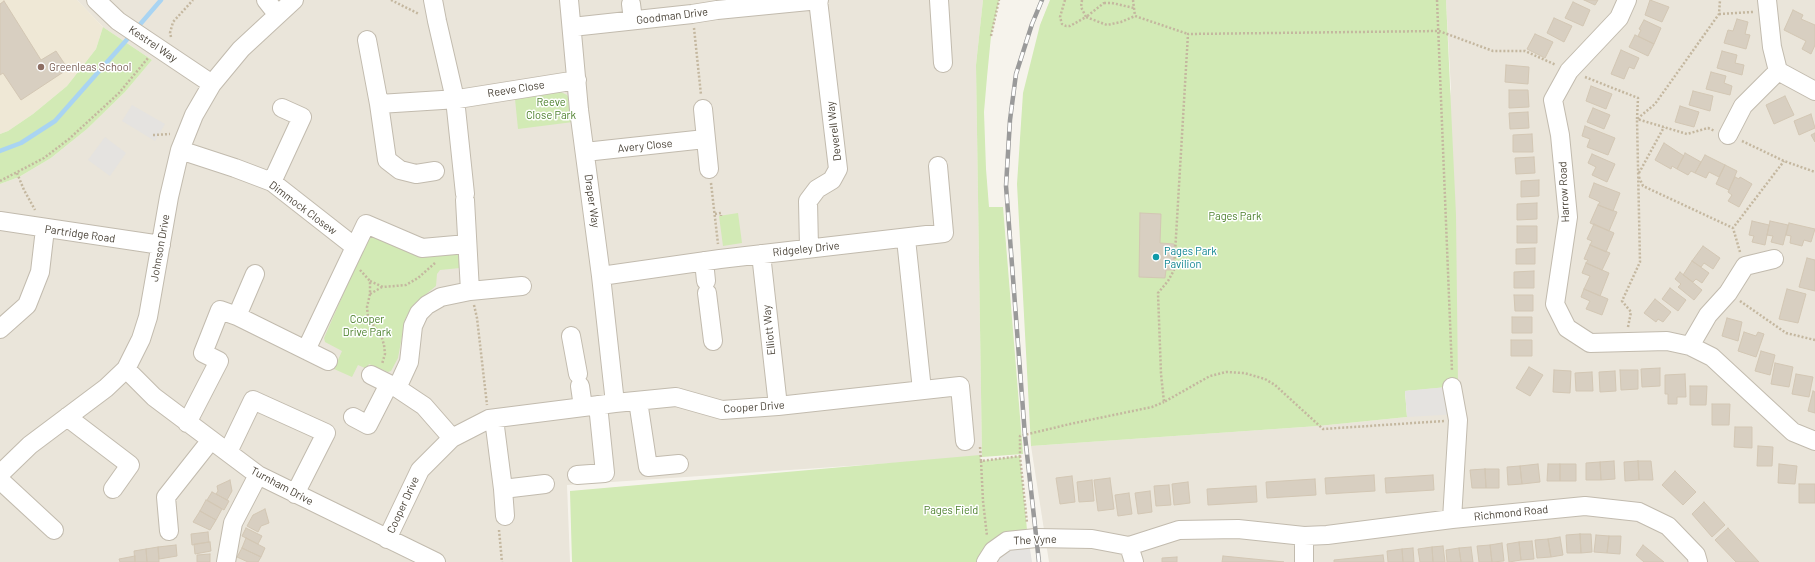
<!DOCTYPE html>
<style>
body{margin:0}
canvas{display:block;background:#f6f3ec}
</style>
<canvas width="1815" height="562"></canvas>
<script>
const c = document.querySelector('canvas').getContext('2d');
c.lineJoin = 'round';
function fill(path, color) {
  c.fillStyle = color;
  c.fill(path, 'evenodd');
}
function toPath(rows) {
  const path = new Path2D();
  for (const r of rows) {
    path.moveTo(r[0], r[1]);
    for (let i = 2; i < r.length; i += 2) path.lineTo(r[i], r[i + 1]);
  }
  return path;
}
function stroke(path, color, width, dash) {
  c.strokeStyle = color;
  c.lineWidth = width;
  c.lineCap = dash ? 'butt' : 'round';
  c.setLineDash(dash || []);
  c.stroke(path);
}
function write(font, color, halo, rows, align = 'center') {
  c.font = font + ' Barlow,sans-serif';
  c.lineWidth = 3;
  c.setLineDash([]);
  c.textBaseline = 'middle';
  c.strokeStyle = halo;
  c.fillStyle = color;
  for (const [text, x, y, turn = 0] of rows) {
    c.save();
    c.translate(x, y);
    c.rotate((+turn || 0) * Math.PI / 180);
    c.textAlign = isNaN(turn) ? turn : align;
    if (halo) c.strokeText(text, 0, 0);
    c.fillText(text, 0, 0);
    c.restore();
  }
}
const residential = toPath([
 [77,0,983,0,976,65,982,457,567,485,570,562,0,562,0,184,19,177,51,158,87,129,125,92,152,60,103,27],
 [1446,0,1815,0,1815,562,1049,562,1031,446,1318,426,1407,417,1451,89]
]);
const education = toPath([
 [0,0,77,0,103,27,96,49,67,86,33,114,8,131,0,134]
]);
const green = toPath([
 [983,0,999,0,991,36,987,77,984,112,986,169,989,207,1003,207,1023,454,982,457,976,65],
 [1050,0,1446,0,1456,215,1458,386,1405,391,1407,417,1318,426,1031,446,1017,184,1023,93,1040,25],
 [103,27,152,60,125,92,87,129,51,158,19,177,0,184,0,134,8,131,33,114,67,86,96,49],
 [561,92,567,95,570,99,573,122,518,129,515,99],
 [738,213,742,243,723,246,719,216],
 [370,233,458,249,460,268,440,270,437,274,436,286,415,303,409,312,405,320,398,358,391,371,388,372,369,364,367,369,358,365,352,377,334,369,342,351,325,342,324,338],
 [980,455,981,461,1020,456,1027,530,990,544,977,562,572,562,570,491]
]);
const parking = toPath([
 [132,105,165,124,155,141,122,121],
 [105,137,126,153,110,176,88,160],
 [1458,386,1459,414,1407,417,1405,391],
 [1027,530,1032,562,977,562,990,544]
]);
const stream = toPath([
 [136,29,161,0],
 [0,151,21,143,55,121,131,35]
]);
const building = toPath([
 [1584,0,1598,0,1595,5,1584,0],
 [1650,0,1669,7,1662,22,1645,15,1650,0],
 [4,1,41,60,56,51,68,69,21,100,3,73,0,75,0,4,4,1],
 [1573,2,1590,10,1583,26,1565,18,1573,2],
 [1793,10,1803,15,1801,19,1815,25,1815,45,1811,54,1802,49,1806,41,1784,30,1793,10],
 [1554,18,1572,26,1564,42,1547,33,1554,18],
 [1737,19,1748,22,1745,34,1750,35,1746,49,1724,43,1728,30,1733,31,1737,19],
 [1644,20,1661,28,1654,44,1638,36,1641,30,1639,29,1644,20],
 [1535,34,1553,42,1545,58,1527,49,1535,34],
 [1635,35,1654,44,1648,56,1629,47,1635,35],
 [1621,50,1639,58,1634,69,1629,67,1624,79,1611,74,1621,50],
 [1722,51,1737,55,1735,63,1744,65,1742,75,1717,68,1722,51],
 [1506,65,1529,67,1528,84,1505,82,1506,65],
 [1711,72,1726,76,1724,83,1732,86,1730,95,1706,89,1711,72],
 [1591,86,1612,94,1606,109,1586,101,1591,86],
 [1509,90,1528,90,1529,107,1509,108,1509,90],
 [1693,91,1713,96,1710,111,1689,105,1693,91],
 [1785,96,1794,115,1774,124,1766,105,1785,96],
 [1680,106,1699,112,1694,127,1675,122,1680,106],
 [1593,108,1610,115,1604,129,1587,122,1593,108],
 [1528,112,1529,128,1510,129,1509,113,1528,112],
 [1811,114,1815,128,1799,135,1794,121,1811,114],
 [1585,126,1615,138,1608,155,1587,147,1590,139,1582,136,1585,126],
 [1815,133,1815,142,1811,135,1815,133],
 [1532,134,1533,152,1513,152,1513,135,1532,134],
 [1664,143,1684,156,1677,169,1672,166,1671,169,1655,160,1664,143],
 [1685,153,1701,162,1695,173,1691,171,1688,175,1677,169,1685,153],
 [1592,154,1615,164,1607,182,1592,175,1596,167,1588,163,1592,154],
 [1705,155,1725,165,1719,177,1709,172,1706,178,1695,173,1705,155],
 [1534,157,1535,173,1516,174,1515,158,1534,157],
 [1725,165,1737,171,1729,190,1716,184,1725,165],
 [1735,177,1739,179,1740,177,1752,184,1739,207,1728,201,1732,195,1728,192,1735,177],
 [1539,180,1539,196,1521,197,1521,181,1539,180],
 [1594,183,1620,193,1613,211,1598,205,1600,202,1589,197,1594,183],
 [1537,203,1537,219,1517,220,1517,204,1537,203],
 [1598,205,1617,212,1609,231,1590,223,1598,205],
 [1140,213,1161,214,1160,243,1174,244,1174,270,1166,270,1165,278,1139,277,1140,213],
 [1752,221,1769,225,1765,245,1752,242,1754,236,1749,235,1752,221],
 [1770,221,1788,225,1783,245,1771,242,1773,236,1767,235,1770,221],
 [1789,223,1815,229,1811,242,1804,240,1802,246,1790,243,1791,236,1786,235,1789,223],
 [1594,224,1614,233,1606,252,1590,245,1592,241,1587,239,1594,224],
 [1517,226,1537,226,1537,243,1517,243,1517,226],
 [1590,245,1610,253,1602,270,1586,263,1588,260,1584,259,1590,245],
 [1703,246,1720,258,1713,269,1704,263,1701,267,1692,261,1703,246],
 [1535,248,1535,264,1516,264,1516,249,1535,248],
 [1807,258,1815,260,1815,291,1799,287,1807,258],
 [1692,261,1709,273,1702,283,1696,279,1693,282,1683,275,1692,261],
 [1586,263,1609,273,1600,296,1584,289,1590,276,1582,273,1586,263],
 [1534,271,1534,288,1514,288,1514,272,1534,271],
 [1680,272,1702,290,1694,300,1678,287,1681,284,1675,279,1680,272],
 [1670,288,1686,300,1678,311,1662,299,1670,288],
 [1584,289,1608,299,1602,315,1586,309,1590,301,1581,297,1584,289],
 [1787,289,1806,294,1798,323,1779,319,1787,289],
 [1514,295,1533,295,1533,311,1515,311,1514,295],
 [1655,299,1671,312,1663,322,1658,319,1656,322,1644,313,1655,299],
 [1512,317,1532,317,1532,333,1512,333,1512,317],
 [1727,318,1742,322,1738,341,1722,336,1727,318],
 [1744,332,1756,336,1758,332,1764,334,1756,357,1738,351,1744,332],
 [1511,340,1532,340,1532,356,1511,356,1511,340],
 [1761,351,1775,355,1770,375,1755,371,1761,351],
 [1775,363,1793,367,1789,387,1771,384,1775,363],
 [1529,367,1543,375,1530,396,1516,388,1529,367],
 [1660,368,1660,386,1642,387,1641,369,1660,368],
 [1554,370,1571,371,1570,393,1553,392,1554,370],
 [1620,370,1638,370,1638,389,1621,390,1620,370],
 [1615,371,1616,391,1600,392,1599,372,1615,371],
 [1592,372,1593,391,1576,391,1575,373,1592,372],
 [1685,374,1686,397,1677,397,1677,404,1668,404,1668,394,1665,394,1665,375,1685,374],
 [1796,374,1813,377,1809,397,1792,394,1796,374],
 [1690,386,1707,386,1706,405,1690,405,1690,386],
 [1813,391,1815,392,1815,413,1808,411,1813,391],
 [1712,404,1730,404,1729,425,1712,425,1712,404],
 [1735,427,1752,427,1752,448,1734,447,1735,427],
 [1758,446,1773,447,1772,466,1757,466,1758,446],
 [1614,461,1615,479,1601,480,1600,462,1614,461],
 [1638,461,1639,480,1625,481,1624,462,1638,461],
 [1638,461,1651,461,1653,480,1639,480,1638,461],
 [1600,462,1601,480,1586,480,1586,463,1600,462],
 [1538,464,1540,482,1522,484,1520,466,1538,464],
 [1548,464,1560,464,1560,481,1547,481,1548,464],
 [1560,464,1576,464,1576,481,1560,481,1560,464],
 [1779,464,1797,466,1795,484,1778,483,1779,464],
 [1520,466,1522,484,1508,485,1507,467,1520,466],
 [1485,469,1486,488,1472,488,1470,470,1485,469],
 [1485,469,1499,469,1499,488,1486,488,1485,469],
 [1675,471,1696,492,1683,505,1662,485,1675,471],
 [1374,475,1375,491,1326,494,1325,478,1374,475],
 [1433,475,1434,490,1386,493,1385,478,1433,475],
 [1072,476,1075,502,1060,504,1056,478,1072,476],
 [1110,478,1114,509,1098,511,1094,480,1110,478],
 [1315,479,1316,495,1267,498,1266,482,1315,479],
 [230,480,232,491,227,500,216,494,218,491,217,486,230,480],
 [1092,480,1094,501,1079,502,1077,482,1092,480],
 [1188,482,1190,503,1174,505,1172,484,1188,482],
 [1799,484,1815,484,1815,503,1799,503,1799,484],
 [1169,485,1171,505,1156,506,1154,486,1169,485],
 [1256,486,1257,502,1208,505,1207,489,1256,486],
 [1150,491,1152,512,1138,514,1135,493,1150,491],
 [212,492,229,501,224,510,207,500,212,492],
 [1129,493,1132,514,1118,516,1115,495,1129,493],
 [206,500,222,509,216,520,200,511,206,500],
 [1704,502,1725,525,1712,537,1692,514,1704,502],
 [265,509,269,523,261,526,258,532,247,526,253,515,265,509],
 [200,511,216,520,210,530,193,522,200,511],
 [246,528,262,536,258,544,242,536,246,528],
 [1728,528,1759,562,1736,562,1715,540,1728,528],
 [208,532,209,542,192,545,191,534,208,532],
 [1580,534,1591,534,1592,552,1581,553,1580,534],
 [1580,534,1581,553,1567,553,1566,535,1580,534],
 [1596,535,1609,536,1607,553,1594,552,1596,535],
 [1609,536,1621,536,1620,554,1607,553,1609,536],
 [1560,537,1563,555,1551,557,1548,539,1560,537],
 [246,538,265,548,261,557,242,548,246,538],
 [1548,539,1551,557,1537,558,1535,540,1548,539],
 [1532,541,1534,559,1521,560,1519,542,1532,541],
 [210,542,211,551,195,554,194,544,210,542],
 [1519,542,1521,560,1509,562,1507,544,1519,542],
 [1502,543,1504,561,1492,562,1490,545,1502,543],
 [176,545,177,556,159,559,158,547,176,545],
 [1490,545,1492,562,1479,562,1477,546,1490,545],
 [1643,545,1664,562,1644,562,1636,555,1643,545],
 [1443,546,1445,562,1433,562,1432,547,1443,546],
 [158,547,159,562,147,562,146,549,158,547],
 [1432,547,1433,562,1420,562,1418,549,1432,547],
 [1471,547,1473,562,1461,562,1459,548,1471,547],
 [242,548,261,557,258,562,248,562,237,557,242,548],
 [1413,548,1414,562,1403,562,1402,549,1413,548],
 [1459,548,1461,562,1447,562,1446,550,1459,548],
 [146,549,147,562,135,562,134,551,146,549],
 [1402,549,1403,562,1388,562,1387,551,1402,549],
 [210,554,210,562,197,562,197,555,210,554],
 [1383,555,1384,562,1334,562,1334,560,1383,555],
 [135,556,135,562,120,562,119,559,135,556],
 [1223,556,1284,562,1222,562,1223,556],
 [1177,557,1177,562,1162,562,1162,558,1177,557]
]);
const path = toPath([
 [391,0,419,14],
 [1065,0,1060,17,1062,24,1066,26,1070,26,1086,17,1107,25,1121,22,1135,16,1188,34],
 [1082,0,1081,7,1086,17,1104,3,1104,0],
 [1133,0,1135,16],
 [1437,0,1452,371],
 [1104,3,1112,3,1134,8],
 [1719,14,1753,12],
 [694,28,701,95],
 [991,36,999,0],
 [171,37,170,33,173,22,193,0],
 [1585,77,1638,98,1637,119,1687,134,1708,128,1715,131],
 [153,135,170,134],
 [1742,141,1784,161,1815,172],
 [17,173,24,190,35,210],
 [1639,173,1664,127],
 [1639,177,1643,186,1733,228],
 [0,181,44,158,69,139,119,93,148,58],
 [711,183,718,244],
 [715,214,721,213,721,216],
 [1740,252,1733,228,1784,161],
 [360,270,370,281,370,294,367,307,368,317,382,338,384,345,385,354,382,364],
 [370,281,383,287,406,285,418,278,435,263],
 [370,294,382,287],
 [1740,301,1786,333,1815,340],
 [474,305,477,318,487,405],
 [1628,327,1631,312,1622,301,1640,262,1637,119,1655,104,1719,14,1720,0],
 [1444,421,1323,429,1275,385,1265,379,1244,373,1226,372,1210,376,1164,402,1161,374,1158,293,1168,281,1174,270,1188,34,1439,31,1493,51,1525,51,1556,65],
 [980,447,981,461,1020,456,1020,436,1070,424,1152,407,1164,402],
 [1020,456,1027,523],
 [981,461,983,501,987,536],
 [499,530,502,562]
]);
const minor = toPath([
 [96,0,118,21,212,84],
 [266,0,277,14],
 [433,0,437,21,455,99,465,194],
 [569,0,579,110,601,276,615,403],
 [939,0,943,63],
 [1627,0,1619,18,1569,71,1553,100,1560,135,1568,217,1555,304,1567,328,1590,343,1667,341,1690,346,1712,357,1793,432,1815,441],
 [1767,0,1772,47,1778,71,1815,91],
 [631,4,633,20],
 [572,27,692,14,717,10,819,0],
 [367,40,379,104,387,160,400,170,416,174,435,171],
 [379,104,458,99,577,80],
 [703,109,709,169],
 [1728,135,1743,106,1778,71],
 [180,150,235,168,272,182,355,247,306,350],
 [585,152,705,139],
 [272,182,302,117,282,108],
 [0,221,161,245],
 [906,239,922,390],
 [355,247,366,224,422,248,467,244],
 [809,248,808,201,817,189,832,180,838,169,818,0],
 [761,254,778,406],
 [704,261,706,281],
 [601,276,720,259,944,233,938,166],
 [470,291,522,286],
 [707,293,713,341],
 [237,316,255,274],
 [0,329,27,305,40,272,45,229],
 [571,336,578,374],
 [1690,346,1708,315,1728,293,1745,266,1774,259],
 [126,369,154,397,258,475,436,562],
 [371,375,397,388,424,406,452,438],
 [580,386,583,407],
 [1452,387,1458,420,1452,519],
 [397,388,409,362,413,326,419,313,427,305,441,297,470,291,465,200],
 [638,401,648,467,679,464],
 [67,417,130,465,113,489],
 [353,417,368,425,389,384],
 [494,419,503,489,545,484],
 [187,423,219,361,203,353,220,310,237,316,328,361],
 [228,452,253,400,326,433,295,494],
 [0,474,30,445,106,388,126,369,141,339,148,317,169,197,180,150,194,115,212,84,241,49,294,0],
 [577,475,605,473,598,405],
 [0,480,54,530],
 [503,489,505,516],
 [169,531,166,497,211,440],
 [1304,536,1304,562],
 [387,539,420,470,452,438,489,419,615,403,676,397,722,410,778,406,960,386,965,441],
 [1129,546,1134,562],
 [226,562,233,523,258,475],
 [986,562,993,551,1007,541,1036,538,1092,539,1129,546,1179,530,1238,529,1304,536,1327,535,1452,519,1585,506,1639,512,1668,526,1696,555,1698,562]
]);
const rail = toPath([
 [1039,562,1025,436,1006,186,1010,120,1016,74,1032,24,1042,0]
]);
const markers = [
 [41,67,4,"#8d6e63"],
 [1156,257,4,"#0f9aa8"]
];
const streetNames = [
 ["Goodman Drive",672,16,-7],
 ["Kestrel Way",153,44,34],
 ["Reeve Close",516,89,-9],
 ["Deverell Way",834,131,-97],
 ["Avery Close",645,146,-6],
 ["Harrow Road",1564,192,-93],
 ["Draper Way",592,201,82],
 ["Dimmock Closew",303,208,37],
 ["Partridge Road",80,234,8],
 ["Johnson Drive",160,248,-80],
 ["Ridgeley Drive",806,249,-6],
 ["Elliott Way",769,330,-96],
 ["Cooper Drive",754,407,-4],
 ["Turnham Drive",282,486,28],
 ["Cooper Drive",403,505,-65],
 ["Richmond Road",1511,513,-6],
 ["The Vyne",1035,540,-2]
];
const educationNames = [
 ["Greenleas School",49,67]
];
const parkNames = [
 ["Reeve",551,102],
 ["Close Park",551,115],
 ["Pages Park",1235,216],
 ["Cooper",367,319],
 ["Drive Park",367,332],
 ["Pages Field",951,510]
];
const cultureNames = [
 ["Pages Park",1164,251],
 ["Pavilion",1164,264]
];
fill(residential, '#eae5da');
fill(education, '#efe8d6');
fill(green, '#d2eab5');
fill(parking, '#e5e3e0');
stroke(stream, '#a9d4f2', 4.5);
fill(building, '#d8cfc1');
stroke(building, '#d3c7b4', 1);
stroke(minor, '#c2bbae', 20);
stroke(path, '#c4b79f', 2.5, [2, 2]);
stroke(minor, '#fff', 18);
stroke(rail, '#9a9a9a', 4.5);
stroke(rail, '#fff', 3, [9]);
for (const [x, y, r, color] of markers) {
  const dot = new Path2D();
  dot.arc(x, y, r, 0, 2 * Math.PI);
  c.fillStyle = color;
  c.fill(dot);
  stroke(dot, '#fff', 1.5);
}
write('11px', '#4b4439', '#fff', streetNames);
write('11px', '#785e54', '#fff', educationNames, 'left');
write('11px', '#4a7f2a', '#fff', parkNames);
write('11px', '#0d838f', '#fff', cultureNames, 'left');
</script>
